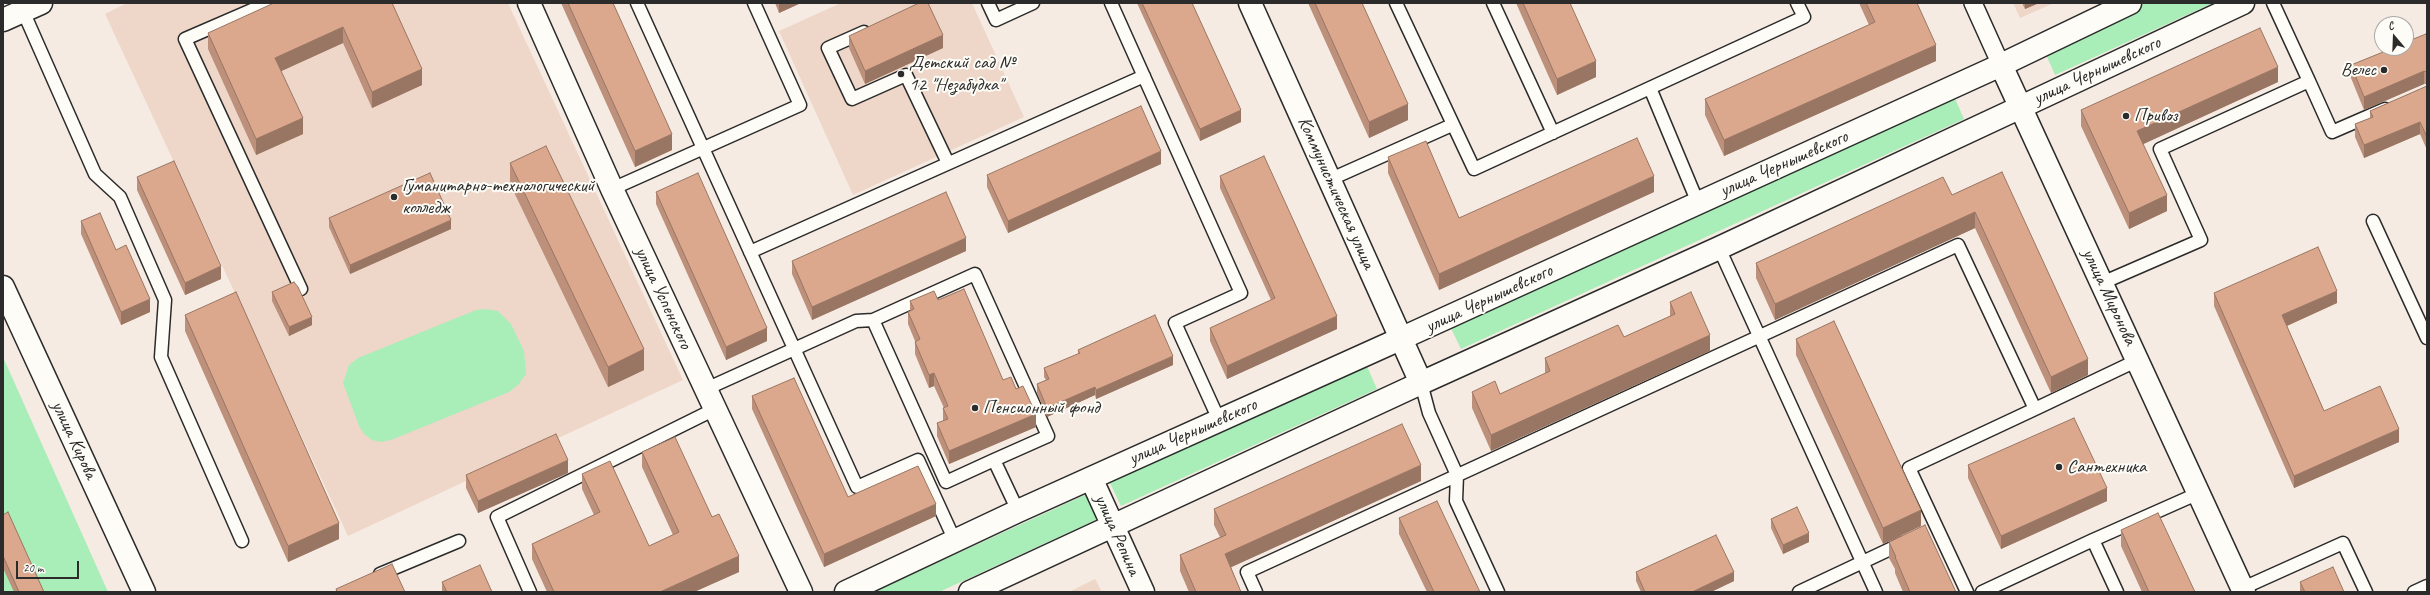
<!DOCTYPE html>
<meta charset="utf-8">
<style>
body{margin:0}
#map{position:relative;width:2430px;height:595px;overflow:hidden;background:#f6ebe2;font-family:Caveat,sans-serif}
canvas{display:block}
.frame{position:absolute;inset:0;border:4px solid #2b2b2b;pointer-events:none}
.north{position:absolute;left:2374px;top:16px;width:40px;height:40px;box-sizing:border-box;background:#fdfcf7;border:1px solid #a9a8a5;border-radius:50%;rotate:341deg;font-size:11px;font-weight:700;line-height:16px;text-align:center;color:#2b2b2b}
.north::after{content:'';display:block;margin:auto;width:14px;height:18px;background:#2b2b2b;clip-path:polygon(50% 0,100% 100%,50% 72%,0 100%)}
.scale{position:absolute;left:16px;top:561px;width:63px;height:18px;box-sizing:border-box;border:2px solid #2b2b2b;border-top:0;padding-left:5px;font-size:12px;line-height:14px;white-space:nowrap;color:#2b2b2b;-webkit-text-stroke:3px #fdfcf7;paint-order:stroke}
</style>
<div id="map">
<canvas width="2430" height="595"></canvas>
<div class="frame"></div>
<div class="north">С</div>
<div class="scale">20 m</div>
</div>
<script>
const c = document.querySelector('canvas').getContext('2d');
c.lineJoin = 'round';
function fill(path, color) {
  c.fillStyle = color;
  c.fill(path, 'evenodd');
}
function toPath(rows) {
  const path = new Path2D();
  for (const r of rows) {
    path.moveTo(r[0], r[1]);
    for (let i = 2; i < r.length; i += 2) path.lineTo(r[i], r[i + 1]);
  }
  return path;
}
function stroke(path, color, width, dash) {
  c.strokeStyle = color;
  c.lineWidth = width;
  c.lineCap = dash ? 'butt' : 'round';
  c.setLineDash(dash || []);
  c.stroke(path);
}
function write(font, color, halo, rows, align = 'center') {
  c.font = font + ' Caveat,sans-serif';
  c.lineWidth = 4;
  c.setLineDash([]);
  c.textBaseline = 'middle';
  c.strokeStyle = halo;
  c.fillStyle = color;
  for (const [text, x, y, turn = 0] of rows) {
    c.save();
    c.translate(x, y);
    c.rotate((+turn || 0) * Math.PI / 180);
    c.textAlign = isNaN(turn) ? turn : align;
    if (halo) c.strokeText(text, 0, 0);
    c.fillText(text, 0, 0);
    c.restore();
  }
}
const built = toPath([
 [127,3,508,3,683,380,348,536,105,14],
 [841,3,972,3,1024,117,853,195,779,31],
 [2013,3,2054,3,2020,18],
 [1095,579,1102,592,1069,592]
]);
const green = toPath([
 [2146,3,2213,3,2055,75,2044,50],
 [1953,94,1964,119,1461,349,1449,324],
 [486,309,498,311,511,324,524,351,526,374,518,385,509,392,391,440,381,442,372,440,364,434,359,426,343,383,349,365,358,358,476,310],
 [3,357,108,592,3,592],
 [1366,364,1377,389,1121,506,1109,481],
 [1087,494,1098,519,939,592,873,592]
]);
const service = toPath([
 [268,3,185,39,301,289],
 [637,3,857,487,918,460,955,541],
 [988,3,996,20,1033,3],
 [1111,3,1241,293,1175,323,1219,420],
 [1396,3,1474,169,1804,17,1797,3],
 [1493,3,1553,133],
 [23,11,95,174,120,197,165,300,161,357,242,541],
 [864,32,828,48,852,99,906,75,948,163],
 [2309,81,2332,132,2385,109],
 [1650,88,1698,203],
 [1331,179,1452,125],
 [612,189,800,105,754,3],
 [2373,221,2427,338],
 [1719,248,1876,592],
 [750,252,1144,76],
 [2102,283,2201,240,2160,149,2309,81,2273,3],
 [1421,383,1429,413,1457,475,1456,501,1498,592],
 [706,389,856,321,873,320],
 [994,460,946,482,873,320,975,274,1048,436,994,460,1018,511],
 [380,574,459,541],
 [2243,588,2343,543,2366,592],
 [530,592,497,517,715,409],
 [1256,592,1247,572,1958,245,2035,409,2138,360],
 [1799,592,1903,543],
 [1967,592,1909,468,2035,409],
 [1982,592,2093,540],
 [2117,592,2093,540,2199,493],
 [2414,592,2427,586]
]);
const pedestrian = toPath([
 [1973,3,2001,65]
]);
const minor = toPath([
 [529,3,612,189,801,592],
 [3,20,41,3],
 [2001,65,2130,3],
 [2021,107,2243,3],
 [1091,478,1143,592],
 [846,592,1018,511,1400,339],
 [970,592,1421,383]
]);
const secondary = toPath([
 [1250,3,1421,383,1719,248,2021,107],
 [3,287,144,592],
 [1400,339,2001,65,2244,592]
]);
const wall = toPath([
 [392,3,422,85,372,108,343,43,281,71,303,134,256,155,208,49,208,33],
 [561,3,613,3,672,150,635,167],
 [775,3,801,3,779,13],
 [1137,3,1192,3,1241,122,1200,141],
 [1308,3,1362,3,1408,120,1369,138],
 [1516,3,1570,3,1596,77,1557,95],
 [1859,3,1917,3,1936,61,1724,156,1705,115,1705,99,1869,25],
 [2022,3,2039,3,2025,9],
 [849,36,943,48,865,84,849,48],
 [2427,36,2427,84,2424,84,2364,110,2351,78,2351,65],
 [2278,82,2143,144,2167,211,2129,229,2081,126,2081,110],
 [2427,86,2427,150,2420,134,2364,158,2355,137,2355,124,2370,118,2370,111],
 [1388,157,1459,218,1654,192,1439,290,1388,173],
 [510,163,644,370,608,387,510,184],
 [1161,164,1008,233,987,187,987,175],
 [2002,172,2088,375,2051,393,1975,228,1775,320,1756,278,1756,263,1952,195],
 [1220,176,1337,329,1227,379,1210,341,1210,328,1271,300,1220,188],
 [137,177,221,279,185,295,137,190],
 [656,192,767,341,726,360,656,204],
 [329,218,451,229,350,274,329,227],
 [81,221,116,250,150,312,121,325,81,234],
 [966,251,812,320,792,274,792,261],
 [272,292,312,325,289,336,272,301],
 [2214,293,2337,303,2287,326,2324,411,2399,442,2294,488,2214,306],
 [938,300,1003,380,1016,389,1036,427,949,464,937,436,937,423,943,421,943,408,944,408,934,386,929,388,915,354,915,341,908,324,908,312,910,311,910,301],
 [1670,302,1710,351,1491,451,1472,408,1472,392,1500,394,1545,374,1545,358,1624,337,1670,316],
 [185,315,339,539,288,562,185,331],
 [1796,339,1921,526,1883,544,1796,355],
 [1078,350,1173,365,1096,399,1095,395,1047,417,1037,393,1037,384,1046,380,1044,377,1044,368,1078,354],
 [752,396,848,497,936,516,824,567,752,409],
 [642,452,712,517,739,572,694,592,547,592,532,559,532,544,594,515,582,489,582,474,649,546,673,535,642,467],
 [1968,465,2107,501,2001,549,1968,478],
 [568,473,478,513,466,488,466,475],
 [1421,481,1231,567,1241,592,1189,592,1180,571,1180,555,1220,537,1214,525,1214,509],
 [3,515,44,592,14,592,3,568],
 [1399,518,1480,592,1427,592,1399,534],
 [1771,519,1809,542,1783,554,1771,528],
 [2121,530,2195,592,2142,592,2121,546],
 [1889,542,1956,592,1903,592,1895,573,1895,569,1889,558],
 [1636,572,1734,581,1711,592,1641,592,1636,581],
 [442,582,492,592,442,592],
 [2300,582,2344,592,2300,592]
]);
const shadedWall = toPath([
 [779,3,801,3,779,13],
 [2025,3,2039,3,2025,9],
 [343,27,343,43,275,74,275,58],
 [943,35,943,48,865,84,865,71],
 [1936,45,1936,61,1724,156,1724,140],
 [1596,61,1596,77,1557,95,1557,79],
 [2278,67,2278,82,2137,147,2137,131],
 [422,69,422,85,372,108,372,92],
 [2424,71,2424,84,2364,110,2364,97],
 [1408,104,1408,120,1369,138,1369,122],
 [1241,110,1241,122,1200,141,1200,129],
 [303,118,303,134,256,155,256,139],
 [2420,122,2420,134,2364,158,2364,145],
 [672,134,672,150,635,167,635,151],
 [1161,151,1161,164,1008,233,1008,221],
 [1654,176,1654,192,1439,290,1439,274],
 [2167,195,2167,211,2129,229,2129,213],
 [1975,212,1975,228,1775,320,1775,304],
 [451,220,451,229,350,274,350,265],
 [966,238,966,251,812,320,812,307],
 [221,266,221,279,185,295,185,283],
 [2337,291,2337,303,2282,328,2282,315],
 [150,299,150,312,121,325,121,312],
 [1337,316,1337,329,1227,379,1227,366],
 [312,317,312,325,289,336,289,327],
 [767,328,767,341,726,360,726,347],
 [1710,335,1710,351,1491,451,1491,435],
 [644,349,644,370,608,387,608,367],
 [1173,356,1173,365,1096,399,1096,390],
 [2088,359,2088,375,2051,393,2051,377],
 [934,373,934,386,929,388,929,375],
 [1095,387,1095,395,1047,417,1047,408],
 [1036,414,1036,427,949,464,949,451],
 [2399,429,2399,442,2294,488,2294,476],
 [568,460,568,473,478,513,478,501],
 [1421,465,1421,481,1225,570,1225,554],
 [2107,488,2107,501,2001,549,2001,536],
 [936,504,936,516,824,567,824,554],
 [1921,510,1921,526,1883,544,1883,528],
 [339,523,339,539,288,562,288,546],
 [1809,533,1809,542,1783,554,1783,545],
 [739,556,739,572,694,592,660,592],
 [1734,572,1734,581,1711,592,1692,592]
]);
const building = toPath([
 [274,3,392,3,422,69,372,92,343,27,275,58,303,118,256,139,208,33,274,3],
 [568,3,613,3,672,134,635,151,568,3],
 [919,3,928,3,943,35,865,71,849,36,919,3],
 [1142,3,1192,3,1241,110,1200,129,1142,3],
 [1315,3,1362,3,1408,104,1369,122,1315,3],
 [1523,3,1570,3,1596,61,1557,79,1523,3],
 [1866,3,1917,3,1936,45,1724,140,1705,99,1875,22,1866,3],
 [2260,28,2278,67,2137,131,2167,195,2129,213,2081,110,2260,28],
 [2426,34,2427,36,2427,72,2424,71,2364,97,2351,65,2393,48,2406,48,2406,42,2426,34],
 [2427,86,2427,137,2420,122,2364,145,2355,124,2373,117,2370,111,2427,86],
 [1141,106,1161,151,1008,221,987,175,1141,106],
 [1637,138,1654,176,1439,274,1388,157,1426,141,1459,218,1637,138],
 [546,146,644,349,608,367,510,163,546,146],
 [1264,156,1337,316,1227,366,1210,328,1275,298,1220,176,1264,156],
 [174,161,221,266,185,283,137,177,174,161],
 [2002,172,2088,359,2051,377,1975,212,1775,304,1756,263,1943,177,1952,195,2002,172],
 [430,173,451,220,350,265,329,218,430,173],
 [698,173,767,328,726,347,656,192,698,173],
 [946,192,966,238,812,307,792,261,946,192],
 [100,213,116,250,126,245,150,299,121,312,81,221,100,213],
 [2318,247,2337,291,2282,315,2324,411,2380,386,2399,429,2294,476,2214,293,2318,247],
 [294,282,298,287,312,317,289,327,272,292,294,282],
 [964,289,1003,380,1011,377,1016,389,1023,386,1036,414,949,451,937,423,948,419,943,408,948,406,934,373,929,375,915,342,920,339,908,312,914,309,910,301,934,291,938,300,964,289],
 [236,292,339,523,288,546,185,315,236,292],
 [1691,292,1710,335,1491,435,1472,392,1495,381,1500,394,1550,371,1545,358,1618,325,1624,337,1675,314,1670,302,1691,292],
 [1155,315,1173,356,1096,390,1095,387,1047,408,1037,384,1049,379,1044,368,1080,353,1078,350,1155,315],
 [1834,321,1921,510,1883,528,1796,339,1834,321],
 [794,378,848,497,918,466,936,504,824,554,752,396,794,378],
 [2074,418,2107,488,2001,536,1968,465,2074,418],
 [1402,424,1421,465,1225,554,1241,592,1196,592,1180,555,1226,535,1214,509,1402,424],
 [556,434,568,460,478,501,466,475,556,434],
 [675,437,712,517,719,514,739,556,660,592,554,592,532,544,600,512,582,474,610,461,649,546,679,532,642,452,675,437],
 [1437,501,1480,592,1434,592,1399,518,1437,501],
 [1797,507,1809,533,1783,545,1771,519,1797,507],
 [8,512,44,592,19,592,3,556,3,515,8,512],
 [2158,513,2195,592,2149,592,2121,530,2158,513],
 [1925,525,1956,592,1910,592,1895,557,1896,557,1889,542,1925,525],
 [1716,535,1734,572,1692,592,1645,592,1636,572,1716,535],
 [392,564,405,592,337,592,336,589,392,564],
 [480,565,492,592,447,592,442,582,480,565],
 [2333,567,2344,592,2305,592,2300,582,2333,567]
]);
const markers = [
 [2384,70,4,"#2b2b2b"],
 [901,74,4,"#2b2b2b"],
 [2126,116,4,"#2b2b2b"],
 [394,197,4,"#2b2b2b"],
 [975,408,4,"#2b2b2b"],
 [2059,467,4,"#2b2b2b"]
];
const poiNames = [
 ["Детский сад №",909,63],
 ["12 \"Незабудка\"",909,85],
 ["Велес",2376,70,"right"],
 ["Привоз",2134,116],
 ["Гуманитарно-технологический",402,186],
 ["колледж",402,208],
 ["Пенсионный фонд",983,408],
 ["Сантехника",2067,467]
];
const streetNames = [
 ["улица Чернышевского",2097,71,-25],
 ["улица Чернышевского",1784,164,-24],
 ["Коммунистическая улица",1336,193,66],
 ["улица Миронова",2109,297,65],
 ["улица Успенского",663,298,65],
 ["улица Чернышевского",1489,299,-25],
 ["улица Чернышевского",1193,432,-24],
 ["улица Кирова",74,440,65],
 ["улица Репина",1117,535,66]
];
fill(built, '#eed7c9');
fill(green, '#a9edb8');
stroke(service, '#2b2b2b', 15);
stroke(pedestrian, '#2b2b2b', 20);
stroke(minor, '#2b2b2b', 25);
stroke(secondary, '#2b2b2b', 25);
stroke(service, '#fdfcf7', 12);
stroke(pedestrian, '#fdfcf7', 17);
stroke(minor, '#fdfcf7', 22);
stroke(secondary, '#fdfcf7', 22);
fill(wall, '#bc907a');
fill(shadedWall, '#997663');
fill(building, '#dba88e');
stroke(building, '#997663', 1);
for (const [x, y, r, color] of markers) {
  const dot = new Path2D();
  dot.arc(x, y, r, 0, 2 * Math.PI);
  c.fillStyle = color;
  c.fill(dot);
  stroke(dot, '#fdfcf7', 1.5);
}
write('19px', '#2b2b2b', '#fdfcf7', poiNames, 'left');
write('19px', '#2b2b2b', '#fdfcf7', streetNames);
</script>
